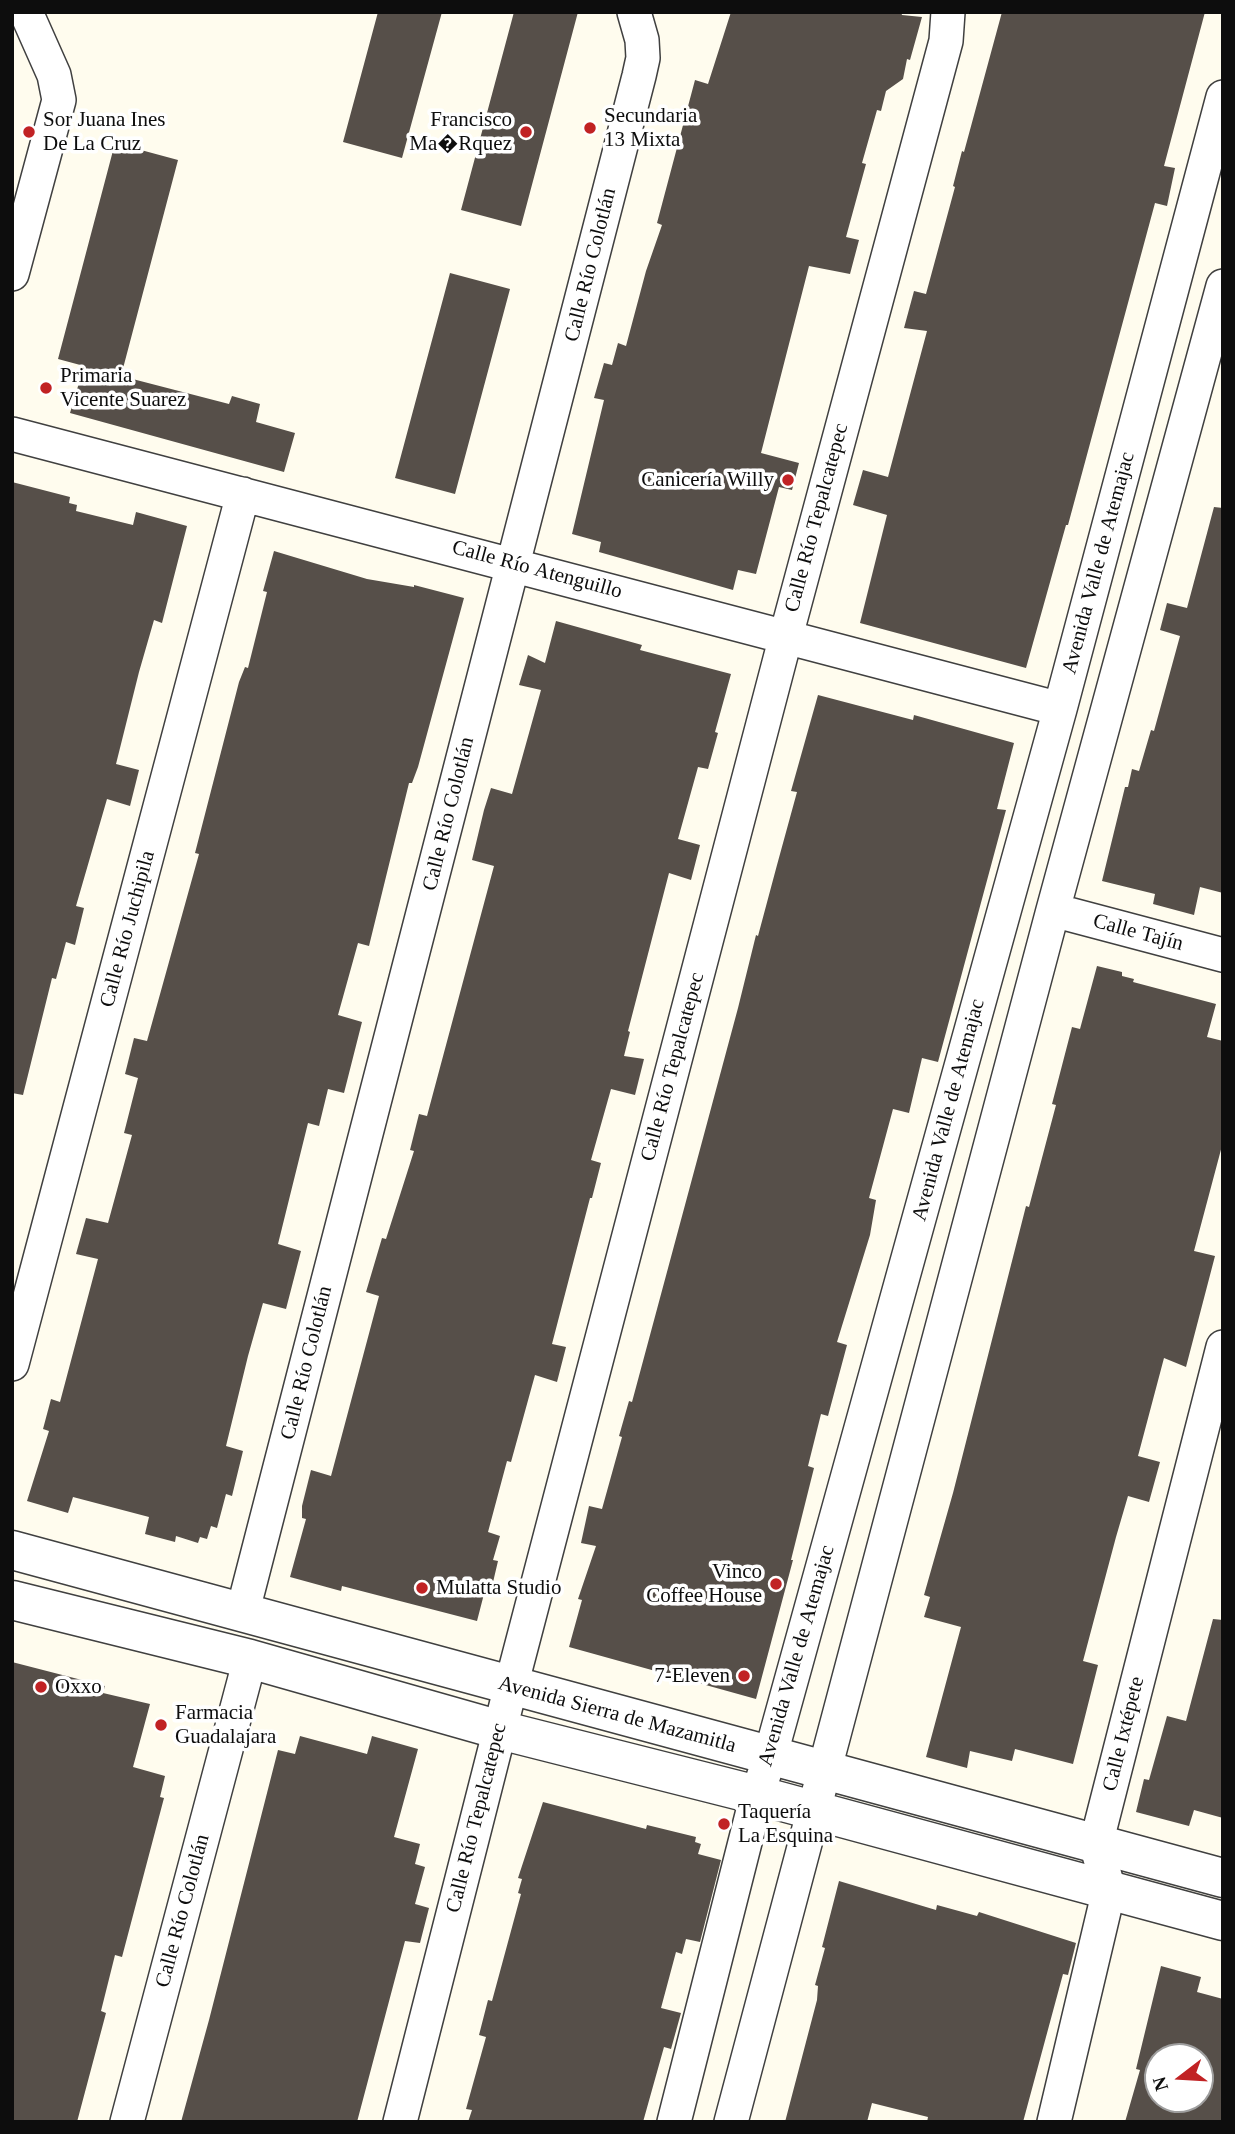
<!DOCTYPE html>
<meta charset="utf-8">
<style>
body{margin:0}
#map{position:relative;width:1235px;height:2134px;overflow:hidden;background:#fffcee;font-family:"Times New Roman",serif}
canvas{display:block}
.frame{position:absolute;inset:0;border:14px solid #0d0d0d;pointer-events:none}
.north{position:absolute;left:1144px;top:2043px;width:70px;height:70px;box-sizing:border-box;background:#fff;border:2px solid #9e9e9e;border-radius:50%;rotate:253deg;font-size:19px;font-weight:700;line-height:28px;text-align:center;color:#0d0d0d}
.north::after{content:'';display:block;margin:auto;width:24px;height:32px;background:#c12224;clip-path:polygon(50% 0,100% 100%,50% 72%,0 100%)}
</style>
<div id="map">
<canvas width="1235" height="2134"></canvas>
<div class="frame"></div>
<div class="north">N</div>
</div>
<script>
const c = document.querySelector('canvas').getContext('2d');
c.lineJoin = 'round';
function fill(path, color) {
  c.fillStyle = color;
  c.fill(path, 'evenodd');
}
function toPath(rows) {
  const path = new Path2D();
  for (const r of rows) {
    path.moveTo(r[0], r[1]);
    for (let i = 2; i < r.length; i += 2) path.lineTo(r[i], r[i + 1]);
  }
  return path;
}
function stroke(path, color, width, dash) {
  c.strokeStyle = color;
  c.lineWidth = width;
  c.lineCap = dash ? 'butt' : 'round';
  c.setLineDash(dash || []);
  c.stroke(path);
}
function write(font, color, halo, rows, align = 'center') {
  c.font = font + ' "Times New Roman",serif';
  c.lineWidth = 7;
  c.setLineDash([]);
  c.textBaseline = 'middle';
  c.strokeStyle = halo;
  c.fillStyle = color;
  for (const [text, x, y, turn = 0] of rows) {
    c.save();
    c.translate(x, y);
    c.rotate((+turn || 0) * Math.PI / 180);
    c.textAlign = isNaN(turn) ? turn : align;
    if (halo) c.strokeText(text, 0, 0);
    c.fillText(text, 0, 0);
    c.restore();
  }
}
const building = toPath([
 [378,12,442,12,402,158,343,142],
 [514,12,578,12,521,226,461,210],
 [731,12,901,12,902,15,922,17,910,60,907,59,903,79,886,91,881,111,877,110,862,163,866,164,846,237,859,240,850,274,809,266,761,453,799,463,792,490,779,487,756,574,738,570,733,590,599,552,601,542,572,534,604,400,594,398,604,363,612,365,618,343,626,346,646,271,662,225,657,223,695,80,708,84],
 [1002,12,1205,12,1164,166,1175,168,1167,206,1155,203,1068,525,1066,525,1026,668,860,623,887,515,853,505,863,470,888,477,927,331,904,328,914,291,926,294,955,187,953,186,962,151,964,152],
 [115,143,178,160,121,376,229,404,232,396,260,404,256,422,295,433,284,472,70,413,84,366,58,359],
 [450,273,510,289,455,494,395,478],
 [12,482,70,497,69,503,77,505,76,511,133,525,136,512,187,526,162,623,154,620,139,672,116,764,139,770,130,806,107,799,76,906,84,908,75,945,66,942,56,979,52,978,23,1095,12,1093],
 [1214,507,1223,508,1223,893,1200,887,1194,915,1153,904,1155,894,1102,881,1125,787,1128,787,1132,769,1139,771,1151,730,1154,731,1180,636,1160,630,1167,603,1187,608],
 [274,551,367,579,414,587,414,585,464,598,418,767,412,783,409,783,369,946,358,943,338,1015,362,1022,344,1093,328,1089,319,1126,308,1123,278,1244,301,1251,286,1309,263,1303,248,1356,226,1446,243,1451,232,1496,226,1494,217,1528,211,1526,207,1539,200,1537,198,1543,176,1536,175,1542,145,1534,149,1517,73,1497,68,1513,27,1501,49,1431,43,1429,51,1399,60,1402,98,1259,76,1254,86,1218,108,1223,132,1135,124,1133,138,1078,125,1074,134,1038,147,1041,199,854,195,853,239,682,245,667,248,668,267,592,263,591],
 [556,621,642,645,640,650,731,674,715,732,718,733,708,769,698,767,678,839,700,845,691,880,669,873,628,1031,630,1032,624,1056,644,1059,635,1095,611,1089,591,1160,601,1163,592,1198,590,1198,552,1344,566,1347,557,1382,535,1375,511,1462,507,1461,488,1532,500,1536,493,1560,498,1561,490,1595,484,1594,477,1621,342,1586,341,1591,290,1577,306,1519,302,1518,302,1506,311,1470,331,1476,379,1296,366,1292,382,1238,386,1239,414,1151,410,1150,419,1114,427,1116,494,866,472,860,484,810,491,788,512,794,541,690,519,685,528,655,545,663],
 [818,695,913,720,914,715,1014,743,997,809,1006,810,938,1062,922,1058,909,1113,893,1109,869,1198,876,1200,870,1235,837,1342,847,1345,828,1416,821,1414,808,1466,814,1468,791,1560,793,1560,756,1699,569,1647,582,1600,578,1599,596,1546,581,1543,589,1506,602,1509,622,1437,619,1436,629,1401,632,1402,738,1008,756,935,758,936,777,865,797,792,791,791],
 [1097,966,1122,972,1122,976,1134,979,1133,982,1216,1004,1207,1037,1223,1041,1223,1142,1194,1251,1215,1256,1186,1367,1164,1358,1138,1456,1160,1462,1149,1502,1128,1496,1116,1537,1083,1661,1098,1665,1073,1764,1015,1749,1012,1761,970,1751,967,1768,926,1757,961,1627,924,1617,930,1597,924,1595,953,1493,1026,1206,1029,1207,1056,1105,1052,1104,1072,1027,1080,1029],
 [1213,1619,1223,1620,1223,1818,1194,1810,1189,1826,1136,1812,1144,1779,1149,1780,1167,1716,1186,1721],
 [12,1662,105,1686,103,1693,150,1704,133,1767,165,1776,160,1797,164,1798,122,1957,115,1955,101,2011,106,2013,77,2122,12,2122],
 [300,1736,367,1754,372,1736,418,1749,394,1837,420,1844,415,1864,425,1867,415,1904,429,1908,420,1943,405,1941,357,2122,181,2122,209,2020,278,1750,295,1754],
 [543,1802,646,1829,647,1825,696,1837,695,1842,701,1844,698,1854,721,1860,700,1942,686,1939,682,1954,676,1952,661,2008,681,2013,671,2049,664,2047,643,2122,468,2122,472,2110,466,2109,486,2037,479,2035,488,2000,492,2001,521,1894,518,1893,522,1879,518,1878],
 [839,1881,936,1910,937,1905,977,1916,979,1912,1076,1943,1068,1975,1063,1974,1023,2122,927,2122,928,2117,872,2103,867,2122,785,2122,817,2000,818,1986,815,1985,825,1948,822,1947],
 [1161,1966,1201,1977,1197,1992,1223,1999,1223,2122,1125,2122,1140,2070,1136,2069],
 [1158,2057,1200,2057,1200,2099,1158,2099]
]);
const minor = toPath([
 [12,274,59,100,54,75,26,12],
 [12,434,1060,709],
 [1053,910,1223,955],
 [12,1364,243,494],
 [242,1614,639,76,643,58,642,40,634,12],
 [127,2122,250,1659],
 [400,2122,511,1686,786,636,946,41,948,12],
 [674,2122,757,1795,770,1757,1060,709,1223,97],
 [731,2122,1053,910,1223,286],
 [1054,2122,1109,1890,1096,1844,1223,1347]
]);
const tertiary = toPath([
 [12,1550,1223,1878],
 [12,1600,250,1659,500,1730,757,1795,1223,1921]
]);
const markers = [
 [590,128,7,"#c12224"],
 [29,132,7,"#c12224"],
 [526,132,7,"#c12224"],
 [46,388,7,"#c12224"],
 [788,480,7,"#c12224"],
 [776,1584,7,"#c12224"],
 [422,1588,7,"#c12224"],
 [744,1676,7,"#c12224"],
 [41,1687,7,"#c12224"],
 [161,1725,7,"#c12224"],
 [724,1824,7,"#c12224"]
];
const poiNames = [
 ["Secundaria",604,116],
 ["13 Mixta",604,140],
 ["Sor Juana Ines",43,120],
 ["De La Cruz",43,144],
 ["Francisco",512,120,"right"],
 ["Ma�Rquez",512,144,"right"],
 ["Primaria",60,376],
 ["Vicente Suarez",60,400],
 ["Canicería Willy",774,480,"right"],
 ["Vinco",762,1572,"right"],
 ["Coffee House",762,1596,"right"],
 ["Mulatta Studio",436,1588],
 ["7-Eleven",730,1676,"right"],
 ["Oxxo",55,1687],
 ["Farmacia",175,1713],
 ["Guadalajara",175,1737],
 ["Taquería",738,1812],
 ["La Esquina",738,1836]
];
const streetNames = [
 ["Calle Río Colotlán",591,265,-76],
 ["Calle Río Tepalcatepec",817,518,-75],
 ["Avenida Valle de Atemajac",1099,563,-75],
 ["Calle Río Atenguillo",537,570,15],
 ["Calle Río Colotlán",449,814,-76],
 ["Calle Río Juchipila",128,929,-75],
 ["Calle Tajín",1138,933,15],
 ["Calle Río Tepalcatepec",673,1067,-75],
 ["Avenida Valle de Atemajac",949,1110,-75],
 ["Calle Río Colotlán",307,1363,-76],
 ["Avenida Valle de Atemajac",797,1656,-74],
 ["Avenida Sierra de Mazamitla",617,1715,15],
 ["Calle Ixtépete",1124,1734,-76],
 ["Calle Río Tepalcatepec",477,1818,-76],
 ["Calle Río Colotlán",183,1911,-75]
];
fill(building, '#564f49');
stroke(minor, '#404040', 36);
stroke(tertiary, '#404040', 41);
stroke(minor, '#fff', 33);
stroke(tertiary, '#fff', 38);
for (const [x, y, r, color] of markers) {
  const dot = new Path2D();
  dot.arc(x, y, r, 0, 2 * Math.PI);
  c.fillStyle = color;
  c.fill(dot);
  stroke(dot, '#fff', 2.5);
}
write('21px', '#0d0d0d', '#fff', poiNames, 'left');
write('21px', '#0d0d0d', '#fff', streetNames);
</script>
